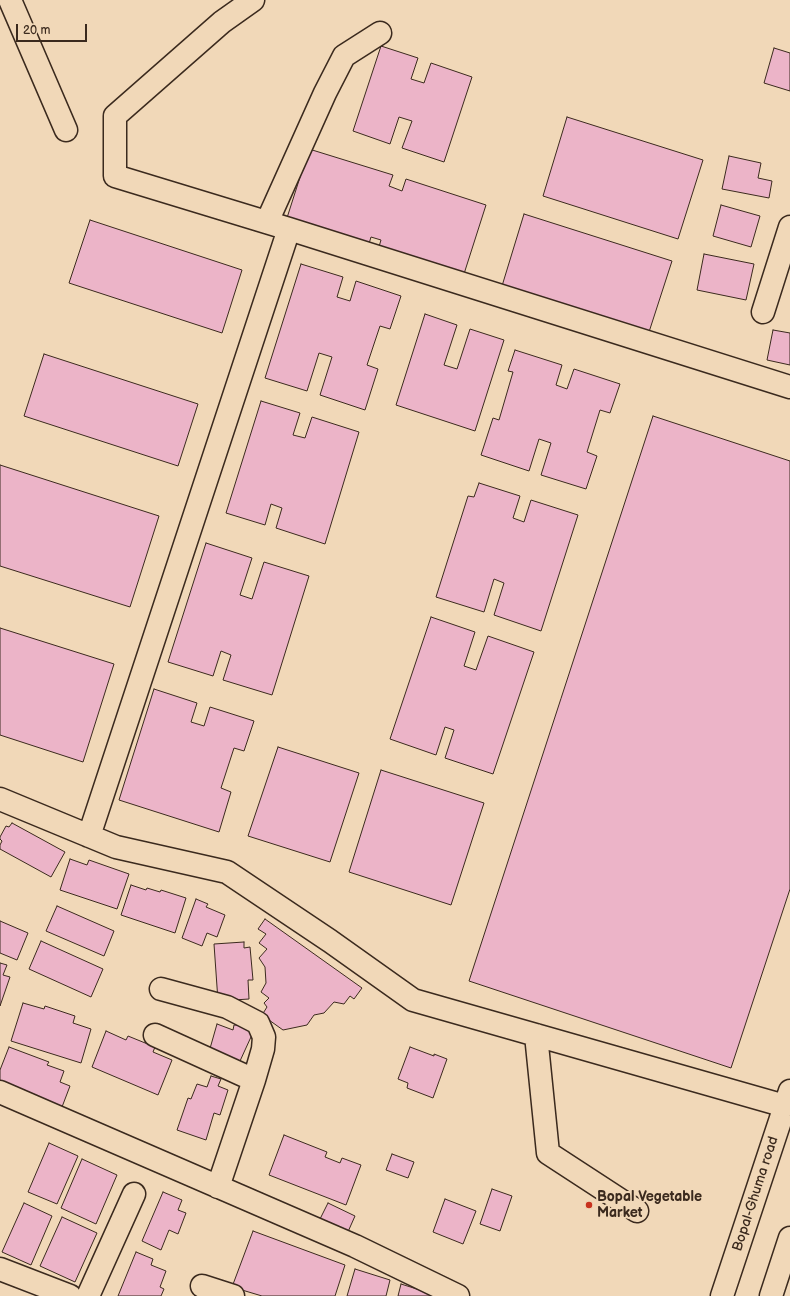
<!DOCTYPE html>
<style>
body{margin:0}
#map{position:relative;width:790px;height:1296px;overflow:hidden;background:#f1d8b8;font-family:"Balsamiq Sans",sans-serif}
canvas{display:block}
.scale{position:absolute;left:16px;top:24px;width:71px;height:18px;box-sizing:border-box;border:2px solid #3b2a1e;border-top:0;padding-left:5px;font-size:12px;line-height:14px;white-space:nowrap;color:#3b2a1e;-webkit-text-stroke:3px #f1d8b8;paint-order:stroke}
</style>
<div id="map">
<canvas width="790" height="1296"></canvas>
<div class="scale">20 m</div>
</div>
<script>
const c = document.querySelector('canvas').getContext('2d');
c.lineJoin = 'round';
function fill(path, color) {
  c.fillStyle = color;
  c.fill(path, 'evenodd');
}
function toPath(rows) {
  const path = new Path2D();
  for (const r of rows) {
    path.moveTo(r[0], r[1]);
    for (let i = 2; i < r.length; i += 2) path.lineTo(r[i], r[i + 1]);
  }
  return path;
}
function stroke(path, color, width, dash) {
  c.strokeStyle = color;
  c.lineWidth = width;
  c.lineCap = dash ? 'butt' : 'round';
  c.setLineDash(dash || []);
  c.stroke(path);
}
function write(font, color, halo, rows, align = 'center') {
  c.font = font + ' "Balsamiq Sans",sans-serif';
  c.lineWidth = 4;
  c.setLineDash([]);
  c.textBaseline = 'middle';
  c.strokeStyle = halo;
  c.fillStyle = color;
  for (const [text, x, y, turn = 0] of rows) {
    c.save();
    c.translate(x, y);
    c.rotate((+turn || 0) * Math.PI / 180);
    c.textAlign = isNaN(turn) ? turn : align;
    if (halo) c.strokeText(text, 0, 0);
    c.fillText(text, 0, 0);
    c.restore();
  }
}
const building = toPath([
 [381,46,418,58,411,79,424,83,431,63,472,77,444,162,402,148,412,121,399,117,390,144,353,131,381,46],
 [774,48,790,53,790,91,764,83,774,48],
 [567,117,703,160,678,239,543,196,567,117],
 [309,149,393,175,389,186,402,191,406,179,486,205,463,277,378,250,381,240,371,237,368,247,286,221,309,149],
 [729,156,761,163,758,178,772,181,769,198,722,189,729,156],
 [721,205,760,216,751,247,713,236,721,205],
 [524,214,672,261,649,332,502,286,524,214],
 [90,220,242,270,222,333,69,283,90,220],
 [704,254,754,264,746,300,697,290,704,254],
 [301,264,343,277,337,297,350,301,356,281,401,296,390,329,380,326,367,365,378,369,365,410,320,395,332,357,319,353,307,391,265,378,301,264],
 [425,314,457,325,444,365,457,369,470,329,504,340,475,431,396,405,425,314],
 [773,330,790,333,790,365,767,360,773,330],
 [515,350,562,365,556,385,567,389,574,369,620,384,610,413,600,410,587,452,597,456,586,489,541,475,551,443,539,439,529,471,481,455,493,418,499,420,513,372,508,371,515,350],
 [44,354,198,404,178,466,24,416,44,354],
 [261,401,300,413,293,435,305,438,312,417,359,432,325,544,276,528,282,508,271,504,265,525,226,513,261,401],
 [653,416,790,461,790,889,731,1068,469,981,653,416],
 [0,465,159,516,130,607,0,566,0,465],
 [479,483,520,496,513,518,524,522,531,500,578,515,541,631,494,615,504,583,494,579,484,612,436,597,468,496,474,497,479,483],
 [206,543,252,558,240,595,252,599,264,562,309,576,272,695,223,680,231,655,221,651,213,676,168,662,206,543],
 [431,617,475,632,464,666,476,670,488,636,534,652,493,774,445,758,454,730,445,727,436,755,390,739,431,617],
 [0,628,114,664,83,762,0,735,0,628],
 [154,689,197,703,191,722,204,726,210,707,254,721,244,751,234,748,221,788,231,792,219,832,119,800,154,689],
 [278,747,359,773,330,862,248,836,278,747],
 [381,770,484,803,451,905,349,872,381,770],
 [12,823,65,852,51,877,0,849,0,845,2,841,0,839,0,837,6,826,9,827,12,823],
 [70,859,87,865,89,860,129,874,117,909,60,890,70,859],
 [131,885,146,890,147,888,160,892,161,890,186,898,175,933,121,915,131,885],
 [196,899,208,904,206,907,225,915,217,937,207,933,202,946,182,938,196,899],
 [57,906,114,931,104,956,46,931,57,906],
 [265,919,362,988,354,999,350,996,344,1004,334,1002,324,1013,314,1015,307,1025,283,1030,262,1015,267,1007,264,1003,269,998,261,992,266,983,265,967,259,958,267,949,259,943,266,934,258,929,265,919],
 [0,921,28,933,17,960,0,953,0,921],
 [41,941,103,969,91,997,29,969,41,941],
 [244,942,244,948,250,947,253,980,248,980,249,999,218,1001,214,944,244,942],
 [0,963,7,965,3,975,10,977,0,1006,0,963],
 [23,1003,44,1009,45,1006,75,1016,73,1023,91,1029,81,1063,11,1041,23,1003],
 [217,1024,233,1030,234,1025,256,1026,240,1061,209,1052,217,1024],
 [106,1031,126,1040,128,1036,155,1047,153,1052,172,1060,158,1095,92,1067,106,1031],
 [9,1047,49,1062,47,1065,64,1071,60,1082,70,1086,62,1107,0,1083,0,1070,9,1047],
 [410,1047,434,1056,434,1054,447,1059,433,1098,407,1088,408,1083,398,1079,410,1047],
 [211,1076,221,1079,218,1086,228,1090,220,1115,214,1113,206,1140,177,1130,188,1098,191,1099,197,1084,207,1087,211,1076],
 [284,1135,327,1152,325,1157,340,1163,342,1158,361,1165,346,1205,269,1175,284,1135],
 [49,1143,78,1156,57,1204,28,1192,49,1143],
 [392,1154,414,1162,408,1178,386,1170,392,1154],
 [82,1159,117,1175,96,1224,61,1208,82,1159],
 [492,1189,512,1196,500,1231,480,1224,492,1189],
 [163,1192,182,1200,178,1210,186,1213,178,1234,169,1230,161,1250,142,1241,163,1192],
 [445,1199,476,1211,463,1244,433,1232,445,1199],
 [24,1203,52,1216,31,1265,2,1252,24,1203],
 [328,1203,355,1216,347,1234,319,1221,328,1203],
 [62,1217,97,1233,75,1282,40,1266,62,1217],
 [253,1231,345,1265,335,1296,262,1296,232,1287,253,1231],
 [136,1252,153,1259,151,1265,166,1271,160,1287,164,1289,161,1296,118,1296,136,1252],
 [355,1269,390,1280,386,1296,347,1296,355,1269],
 [401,1284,439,1296,398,1296,401,1284]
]);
const minor = toPath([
 [10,0,66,130],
 [253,0,222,22,115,116,115,176,289,229,790,387],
 [267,222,325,93,344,56,380,33],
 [763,312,790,227],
 [0,799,116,847,227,872,330,941,413,1000,785,1106],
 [89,836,289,229],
 [161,989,227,1007,258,1023,264,1037,263,1049,254,1080,218,1187],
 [155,1035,254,1080],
 [536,1035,548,1153,637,1211],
 [0,1092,355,1246,458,1296],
 [0,1269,70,1296],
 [202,1286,233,1296],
 [88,1296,134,1194],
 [722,1296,790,1091],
 [771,1296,790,1238]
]);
const markers = [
 [589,1205,4,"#c8321e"]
];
const streetNames = [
 ["Bopal-Ghuma road",756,1194,-72]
];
const poiNames = [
 ["Bopal Vegetable",597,1197],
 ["Market",597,1213]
];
fill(building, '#ecb4c8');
stroke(building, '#3b2a1e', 1);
stroke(minor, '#3b2a1e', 25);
stroke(minor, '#f1d8b8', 22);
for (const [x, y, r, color] of markers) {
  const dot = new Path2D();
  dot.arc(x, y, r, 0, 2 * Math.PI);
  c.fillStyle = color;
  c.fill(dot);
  stroke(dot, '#f1d8b8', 1.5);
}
write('14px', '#3b2a1e', '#f1d8b8', streetNames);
write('bold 14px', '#3b2a1e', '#f1d8b8', poiNames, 'left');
</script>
